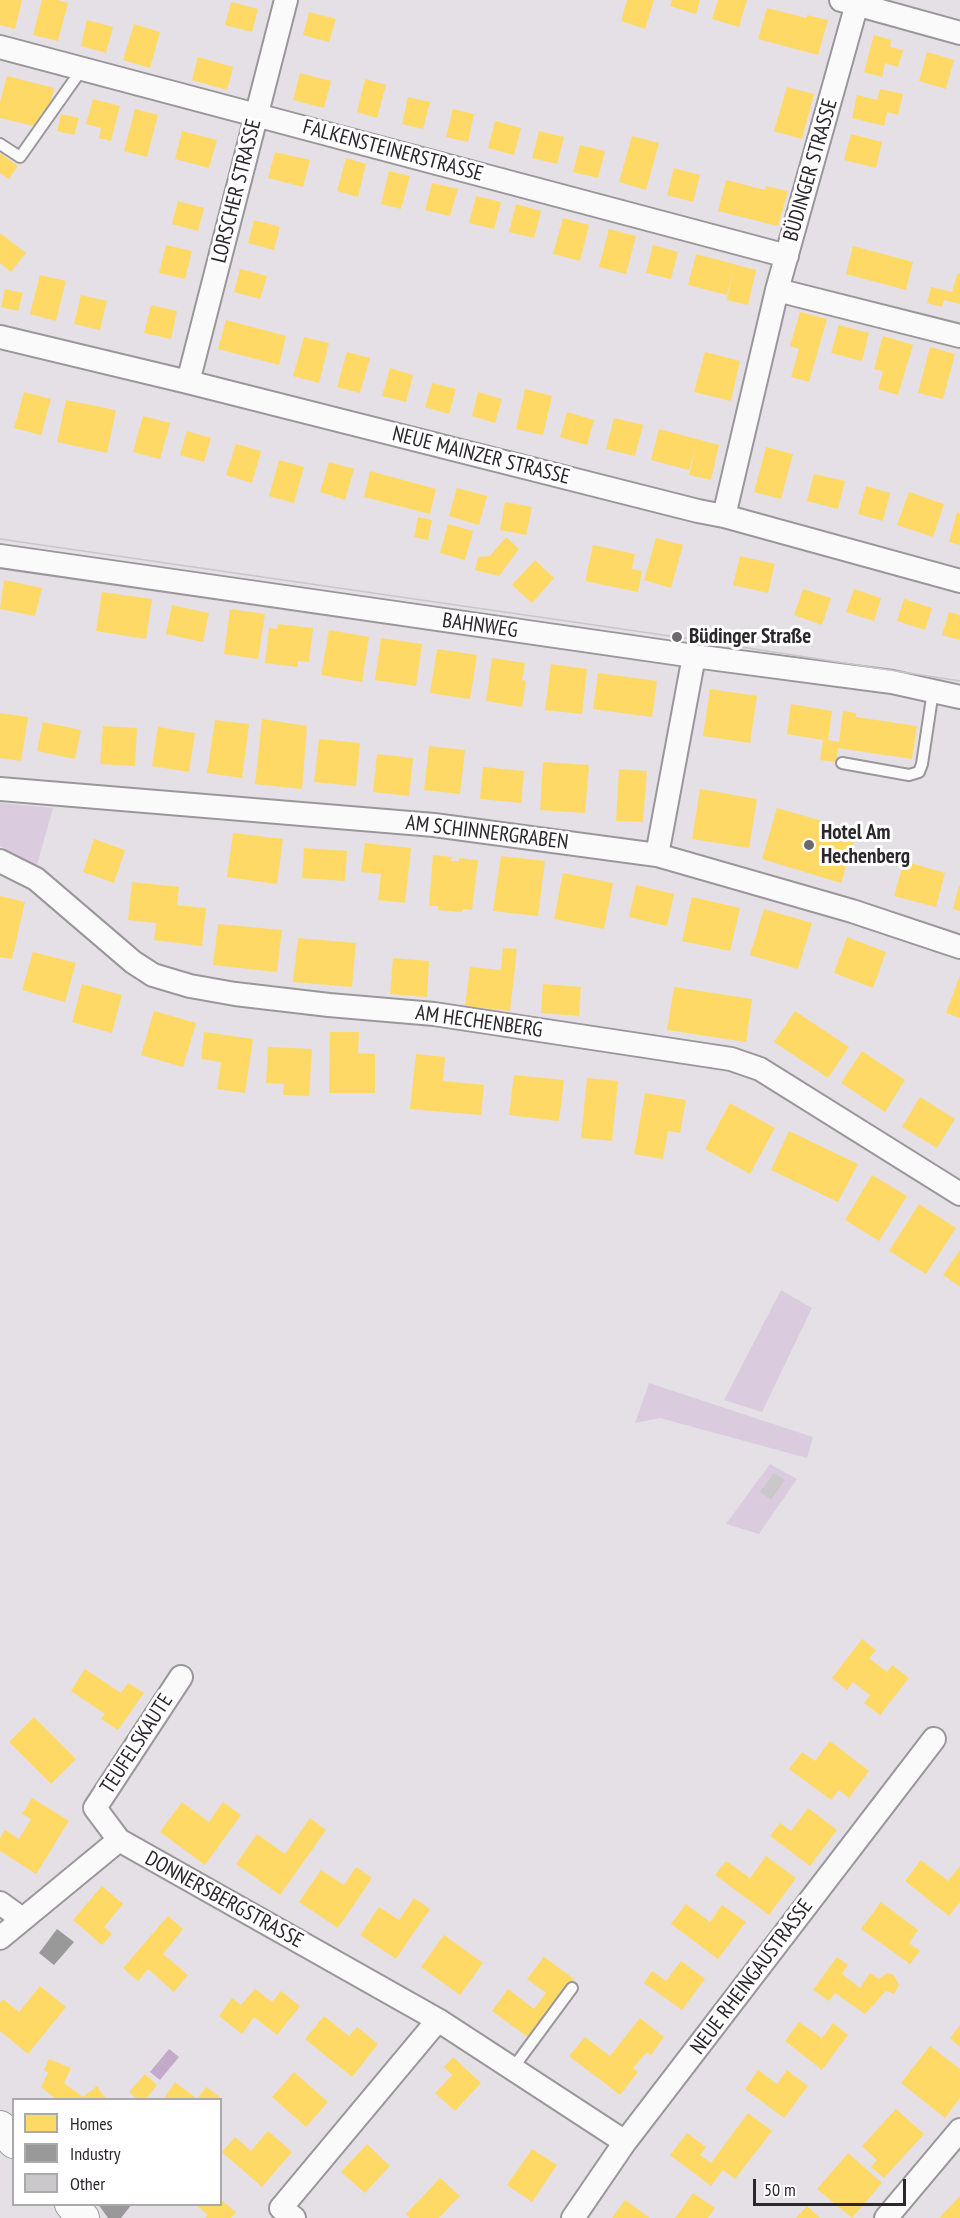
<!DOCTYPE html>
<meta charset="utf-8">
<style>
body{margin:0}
#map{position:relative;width:960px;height:2218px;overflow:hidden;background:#e4e0e5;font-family:"PT Sans Narrow",sans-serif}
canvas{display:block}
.legend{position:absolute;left:12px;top:2098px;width:210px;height:108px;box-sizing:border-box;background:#fff;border:2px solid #aaa9ab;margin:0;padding:8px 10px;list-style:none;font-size:18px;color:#2b272c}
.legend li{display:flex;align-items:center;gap:12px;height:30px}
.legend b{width:30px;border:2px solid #aaa9ab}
.scale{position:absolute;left:753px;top:2179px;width:153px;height:27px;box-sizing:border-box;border:3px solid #2b272c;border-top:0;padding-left:8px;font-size:18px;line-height:21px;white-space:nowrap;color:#2b272c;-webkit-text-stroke:4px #fff;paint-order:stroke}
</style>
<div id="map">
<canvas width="960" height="2218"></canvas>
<ul class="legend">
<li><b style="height:16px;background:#ffd966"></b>Homes</li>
<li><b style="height:16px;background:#999"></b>Industry</li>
<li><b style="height:16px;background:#cbc8cc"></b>Other</li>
</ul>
<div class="scale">50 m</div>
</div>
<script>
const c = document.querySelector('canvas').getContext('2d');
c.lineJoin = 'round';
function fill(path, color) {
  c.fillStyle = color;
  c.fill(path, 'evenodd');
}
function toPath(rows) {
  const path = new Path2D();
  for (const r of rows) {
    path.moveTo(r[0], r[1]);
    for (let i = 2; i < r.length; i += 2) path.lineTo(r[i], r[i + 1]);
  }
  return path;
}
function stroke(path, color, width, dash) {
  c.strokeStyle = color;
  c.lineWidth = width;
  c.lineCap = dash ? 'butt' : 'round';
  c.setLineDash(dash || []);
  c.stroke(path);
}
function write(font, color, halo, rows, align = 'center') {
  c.font = font + ' "PT Sans Narrow",sans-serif';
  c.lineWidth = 6;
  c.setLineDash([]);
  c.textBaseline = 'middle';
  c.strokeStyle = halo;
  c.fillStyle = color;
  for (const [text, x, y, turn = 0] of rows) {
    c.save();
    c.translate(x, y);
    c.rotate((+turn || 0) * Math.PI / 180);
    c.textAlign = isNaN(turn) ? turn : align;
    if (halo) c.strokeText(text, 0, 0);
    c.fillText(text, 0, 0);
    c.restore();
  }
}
const green = toPath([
 [0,803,53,808,37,865,0,846],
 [781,1290,812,1308,762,1412,724,1400],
 [649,1383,813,1437,807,1458,660,1418,635,1423],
 [770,1464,797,1479,759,1534,726,1524]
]);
const water = toPath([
 [169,2049,179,2057,160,2080,150,2072]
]);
const homes = toPath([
 [0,0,22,0,15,29,0,25],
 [42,0,57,0,68,3,58,41,33,35],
 [627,0,654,0,645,29,621,21],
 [672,0,700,0,696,14,670,6],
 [718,0,747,0,739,27,712,19],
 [231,2,258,9,252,32,225,25],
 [767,8,806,18,807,15,828,20,818,55,758,39],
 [309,12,336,19,329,42,303,35],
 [87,20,113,27,106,53,81,46],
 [134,24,160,32,150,68,123,60],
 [874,35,891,40,890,47,903,50,898,67,885,63,882,77,864,72],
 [927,52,954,60,946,89,919,81],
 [198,57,233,67,227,90,192,80],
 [300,73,331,81,324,108,293,100],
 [7,76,54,88,48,114,41,113,38,127,0,118,0,102],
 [365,79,386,85,377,118,357,112],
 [787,87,814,94,802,139,774,131],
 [880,89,903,94,898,115,887,112,884,126,852,118,857,95,877,100],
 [408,97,430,102,423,129,402,124],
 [93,99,120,106,111,141,99,138,101,128,86,124],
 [135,109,158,115,147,157,124,151],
 [453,109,474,114,468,142,446,137],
 [61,114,79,118,74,135,57,131],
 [495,121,521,128,514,155,488,148],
 [182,131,217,140,209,168,175,159],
 [539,131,564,137,557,164,532,158],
 [851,134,882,142,876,168,844,160],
 [632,136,659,143,646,190,619,182],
 [580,145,605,151,598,178,573,172],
 [275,152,310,160,303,187,268,178],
 [0,153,18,166,9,179,0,173],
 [346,158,366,164,358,197,337,191],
 [674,168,700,175,693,202,667,195],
 [389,171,410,176,401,209,381,204],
 [726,180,765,190,766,186,788,191,778,226,718,211],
 [432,183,458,189,450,216,425,210],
 [476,196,501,202,494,229,469,223],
 [178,201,204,208,198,231,172,224],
 [516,204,541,211,534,238,509,232],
 [563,218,589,225,580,261,553,254],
 [254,220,280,227,274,250,248,243],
 [609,229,636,236,626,274,599,267],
 [0,233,26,253,11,272,0,263],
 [166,245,192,251,185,279,159,273],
 [653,245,678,252,671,279,646,273],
 [853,246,913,262,906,290,846,274],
 [696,254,756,270,748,305,727,300,733,272,727,295,688,285],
 [240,269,267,276,260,299,234,292],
 [957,274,960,274,960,304,944,300,942,307,927,303,931,287,952,292],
 [40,275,66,281,56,321,30,314],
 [5,289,23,293,18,311,1,307],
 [81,295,107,301,100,330,74,324],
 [151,305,177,311,171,339,144,333],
 [800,312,827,319,809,382,791,377,799,349,790,346],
 [226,320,286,336,279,365,218,349],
 [839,325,869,333,862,361,831,353],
 [883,336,913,345,898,395,878,389,883,371,874,369],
 [304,337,329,343,319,383,293,376],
 [930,347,955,354,943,399,918,393],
 [347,352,370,358,360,393,337,387],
 [705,352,740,361,731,401,694,392],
 [390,368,413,375,406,402,382,396],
 [432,383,456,389,449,414,425,407],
 [525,389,552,396,543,435,516,429],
 [24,392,51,399,41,435,14,428],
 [478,392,502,399,495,423,472,416],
 [66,400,116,410,107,453,57,442],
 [567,412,594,420,587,445,560,437],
 [143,416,170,423,160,459,133,452],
 [614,418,643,425,635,456,606,449],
 [659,429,719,445,711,480,689,475,696,447,689,470,651,460],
 [187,431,211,438,204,462,180,455],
 [236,444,261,451,252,483,226,475],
 [766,447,793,454,781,499,754,492],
 [279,460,304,467,294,503,269,496],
 [329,462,354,469,345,500,320,492],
 [370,471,436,489,430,514,364,497],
 [814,474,845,481,838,509,807,501],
 [866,486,890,493,883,521,858,514],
 [457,488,487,496,479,525,449,516],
 [909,492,944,504,933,537,897,525],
 [505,502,532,507,526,535,500,530],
 [957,512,960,513,960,545,949,542],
 [418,517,432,520,428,540,414,537],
 [448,524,473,531,465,560,440,553],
 [506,537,519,549,499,576,475,570,478,557,490,556],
 [656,538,683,545,671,588,644,580],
 [593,545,635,554,632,569,642,571,638,592,585,581],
 [740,556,775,564,768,593,733,585],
 [535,560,554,578,532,603,512,585],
 [4,580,42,588,35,616,0,609],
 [803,589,831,598,822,625,794,615],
 [854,589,881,598,874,621,846,612],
 [102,592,152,599,146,639,96,631],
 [904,599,932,608,925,630,897,621],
 [172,605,209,613,203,642,166,634],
 [230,609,265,614,258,659,224,654],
 [949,612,960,615,960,640,942,635],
 [278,624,313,628,309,662,298,661,297,667,265,663,269,628,277,629],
 [329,630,369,637,362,682,321,675],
 [381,638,422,644,416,686,375,680],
 [437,649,477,655,470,699,430,693],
 [492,658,525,663,522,680,526,681,522,707,486,701],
 [551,664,587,669,582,714,545,710],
 [598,673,657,681,652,717,593,709],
 [710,689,757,696,750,743,703,736],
 [791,704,832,711,828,740,839,742,843,711,856,713,856,717,917,726,912,759,838,748,836,762,820,760,823,740,787,734],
 [0,713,28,717,21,761,0,758],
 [262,719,307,726,302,789,255,784],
 [215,720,249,724,242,778,207,773],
 [43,722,81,730,75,759,37,751],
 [103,726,137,728,135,766,100,764],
 [158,727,195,733,189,772,152,766],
 [319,739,360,743,356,786,314,782],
 [429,746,465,750,460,794,424,790],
 [377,754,413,758,409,796,373,792],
 [543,762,589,765,585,813,540,810],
 [483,767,524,771,521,803,480,799],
 [619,769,647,771,643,822,616,821],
 [700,789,757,799,749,848,692,839],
 [777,808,857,831,841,883,762,859],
 [233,833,283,839,277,884,227,877],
 [94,839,125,850,114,883,83,872],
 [365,843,411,848,405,903,378,900,381,874,361,872],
 [304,848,347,851,345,881,302,878],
 [433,855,452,857,451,861,459,861,459,858,478,860,472,910,463,909,462,912,438,910,438,906,429,906],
 [501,856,545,861,538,916,493,911],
 [904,861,945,873,936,907,894,896],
 [563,873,613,883,604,929,554,919],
 [132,882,179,887,177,905,206,908,202,946,154,940,156,923,128,920],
 [636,885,674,894,667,926,629,917],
 [959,886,960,886,960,911,953,909],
 [0,896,25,902,12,959,0,957],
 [692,897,740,908,730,951,682,941],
 [764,909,812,923,798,969,750,955],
 [218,924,282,930,277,972,213,965],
 [847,937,886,952,873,988,834,973],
 [298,938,356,943,352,987,293,982],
 [503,948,517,949,510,1011,465,1006,470,967,501,970],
 [33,952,76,963,65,1002,22,990],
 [393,958,429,961,427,997,390,994],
 [960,975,960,1018,946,1013],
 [82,984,122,995,112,1033,72,1022],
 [543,984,581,987,579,1016,541,1013],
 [674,987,752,999,746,1042,667,1030],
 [154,1011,196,1023,183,1067,141,1055],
 [795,1011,849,1047,828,1078,774,1042],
 [204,1032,253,1039,245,1093,217,1089,221,1062,201,1059],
 [330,1032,359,1032,358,1053,375,1054,375,1093,329,1093],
 [268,1047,312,1049,309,1096,283,1095,284,1084,266,1083],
 [862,1051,905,1080,885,1112,841,1083],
 [416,1054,445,1057,443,1081,484,1085,481,1115,410,1109],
 [514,1075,564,1080,559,1121,509,1115],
 [587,1078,618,1081,612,1141,581,1138],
 [645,1093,686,1100,680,1133,668,1131,663,1159,634,1154],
 [920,1097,955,1119,937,1148,902,1127],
 [730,1103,775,1128,750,1174,705,1149],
 [789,1131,858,1164,838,1202,771,1170],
 [872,1175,907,1196,879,1241,845,1220],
 [919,1204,956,1228,926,1274,889,1251],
 [960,1250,960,1287,943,1275],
 [862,1639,876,1650,869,1658,887,1672,892,1665,909,1678,880,1715,864,1703,870,1695,853,1682,847,1690,832,1678],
 [85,1669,121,1693,128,1683,144,1693,118,1730,101,1719,105,1714,71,1691],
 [34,1717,76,1759,51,1784,9,1742],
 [830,1741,869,1771,849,1798,839,1790,831,1800,789,1769,802,1752,815,1761],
 [32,1798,69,1821,36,1874,0,1851,0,1838,5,1830,19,1839,31,1819,22,1814],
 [182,1802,209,1822,223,1802,241,1815,205,1865,160,1832],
 [808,1808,837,1830,810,1866,770,1836,780,1823,791,1831],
 [310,1818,326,1830,280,1895,236,1864,257,1834,285,1854],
 [766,1856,796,1878,769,1915,715,1875,726,1861,750,1878],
 [921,1860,948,1881,960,1866,960,1902,949,1916,905,1881],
 [356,1867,372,1878,338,1928,299,1902,321,1870,344,1885],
 [102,1886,123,1904,104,1927,112,1934,102,1945,73,1920],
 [414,1898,430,1909,396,1959,360,1935,379,1907,399,1920],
 [881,1902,918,1930,909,1943,920,1951,910,1964,861,1929],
 [686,1904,710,1922,722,1905,746,1922,718,1959,671,1924],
 [168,1916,183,1929,163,1954,188,1975,174,1992,148,1969,138,1981,123,1968],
 [444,1935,483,1963,460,1995,421,1967],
 [544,1957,574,1979,529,2038,492,2011,508,1989,534,2009,546,1993,527,1979],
 [837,1957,848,1965,842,1974,860,1988,870,1973,879,1979,887,1973,894,1975,899,1985,894,1994,886,1991,865,2014,835,1993,829,2001,813,1990],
 [681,1961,705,1979,682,2010,644,1983,652,1971,666,1981],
 [40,1986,66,2007,28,2054,0,2031,0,2003,3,1999,19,2012],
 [255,1989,272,2002,281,1991,300,2006,277,2035,254,2017,242,2034,219,2016,232,1998,241,2005],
 [324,2016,349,2036,357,2027,378,2044,352,2077,305,2039],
 [640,2018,664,2037,651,2055,647,2052,633,2068,638,2072,620,2095,569,2056,585,2037,610,2056],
 [799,2022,822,2038,833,2023,848,2035,822,2070,785,2041],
 [960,2025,960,2047,950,2038],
 [930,2046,960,2069,960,2098,945,2118,901,2083],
 [453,2057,481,2083,455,2111,435,2093,452,2075,444,2067],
 [49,2059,71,2068,64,2083,83,2097,97,2086,107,2100,57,2100,41,2087,48,2073,44,2070],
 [758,2070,777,2084,787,2070,808,2086,784,2118,745,2089],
 [294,2072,328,2102,306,2127,272,2097],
 [145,2074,157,2085,145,2100,138,2100,129,2092],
 [175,2082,197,2099,206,2087,220,2097,218,2100,163,2100],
 [896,2109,924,2134,884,2178,871,2167,877,2160,862,2146],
 [748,2113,772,2131,735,2179,723,2170,711,2186,670,2155,687,2133,706,2147,700,2155,711,2163],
 [268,2131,292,2152,262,2187,222,2152,235,2137,251,2151],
 [367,2144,390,2166,365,2193,341,2172],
 [532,2149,557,2165,532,2202,507,2185],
 [848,2153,882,2183,852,2218,817,2189],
 [440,2178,460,2196,439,2218,410,2218,406,2214],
 [693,2193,715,2208,708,2218,675,2218],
 [960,2196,960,2218,941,2218,940,2217],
 [220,2199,236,2212,231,2218,205,2218,208,2215,196,2205,220,2205],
 [625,2200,650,2218,612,2218],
 [807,2206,820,2218,796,2218]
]);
const industry = toPath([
 [57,1929,74,1942,54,1965,39,1953],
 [98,2204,132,2204,121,2218,108,2218]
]);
const building = toPath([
 [774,1473,785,1480,771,1500,760,1492]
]);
const lane = toPath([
 [0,144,20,157,82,69],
 [842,763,909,775,919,772,922,764,933,691],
 [513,2068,572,1988]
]);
const street = toPath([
 [841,0,960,33],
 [0,47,787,256],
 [777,290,960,336],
 [0,337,188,382,698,511,724,516,960,581],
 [188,382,286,0],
 [724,516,777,290,858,0],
 [0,556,694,656,892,682,960,697],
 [0,789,434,825,657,855,852,911,960,947],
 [657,855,694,656],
 [0,861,36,879,133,962,153,975,190,986,235,994,329,1005,434,1014,731,1059,760,1069,960,1194],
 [119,1840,95,1808,181,1677],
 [0,1903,22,1919],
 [0,1938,119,1840,438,2020,625,2142],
 [294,2218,281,2208,438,2020],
 [573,2218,625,2142,934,1739],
 [886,2218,960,2130]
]);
const secondary = toPath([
 [0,2127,14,2142],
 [71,2204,83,2218]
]);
const tram = toPath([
 [0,539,677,637,960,681]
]);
const markers = [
 [677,637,6,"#6c686d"],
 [809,845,6,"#6c686d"]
];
const streetNames = [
 ["FALKENSTEINERSTRASSE",393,151,15],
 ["BÜDINGER STRASSE",811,170,-74],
 ["LORSCHER STRASSE",237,191,-76],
 ["NEUE MAINZER STRASSE",481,456,14],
 ["BAHNWEG",480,626,8],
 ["AM SCHINNERGRABEN",487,833,7],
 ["AM HECHENBERG",479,1022,8],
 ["TEUFELSKAUTE",137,1744,-57],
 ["DONNERSBERGSTRASSE",224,1900,29],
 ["NEUE RHEINGAUSTRASSE",752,1977,-53]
];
const poiNames = [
 ["Büdinger Straße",689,637],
 ["Hotel Am",821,833],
 ["Hechenberg",821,857]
];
fill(green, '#daccde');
fill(water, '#c3a9ca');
fill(homes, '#ffd966');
fill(industry, '#999');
fill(building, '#cbc8cc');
stroke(lane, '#9a979b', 14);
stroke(street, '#9a979b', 26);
stroke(secondary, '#9a979b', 34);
stroke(lane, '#fbfafb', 10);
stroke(street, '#fbfafb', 22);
stroke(secondary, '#fbfafb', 32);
stroke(tram, '#c8c6c8', 1.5);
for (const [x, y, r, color] of markers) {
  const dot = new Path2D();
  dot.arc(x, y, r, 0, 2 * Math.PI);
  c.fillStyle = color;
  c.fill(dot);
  stroke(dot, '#fff', 2);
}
write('21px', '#2b272c', '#fff', streetNames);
write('bold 21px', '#2b272c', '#fff', poiNames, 'left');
</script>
